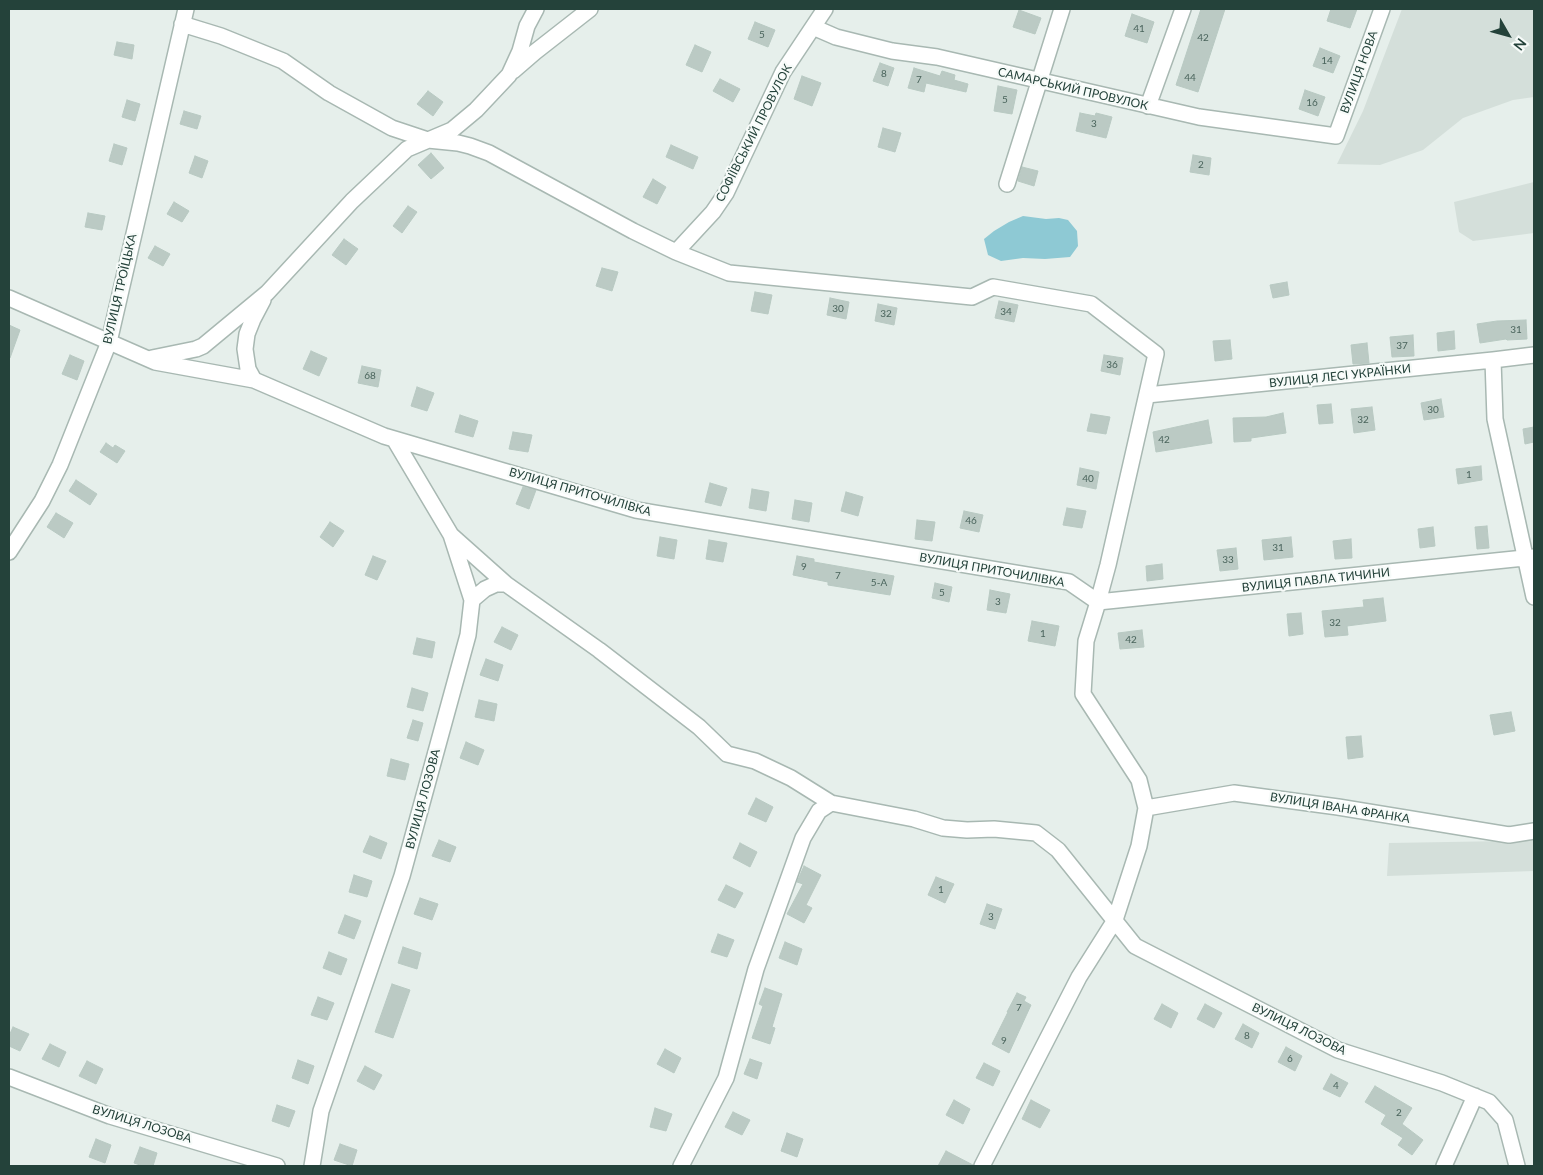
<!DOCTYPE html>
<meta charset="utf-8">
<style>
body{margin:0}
#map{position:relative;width:1543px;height:1175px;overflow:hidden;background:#e6efeb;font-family:Lato,sans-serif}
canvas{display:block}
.frame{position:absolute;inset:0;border:10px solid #24423a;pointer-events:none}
.north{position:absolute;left:1483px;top:10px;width:50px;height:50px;-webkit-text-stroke:4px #f7fbf9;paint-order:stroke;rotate:128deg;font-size:14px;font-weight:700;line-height:20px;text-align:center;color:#24423a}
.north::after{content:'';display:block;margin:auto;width:18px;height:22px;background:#24423a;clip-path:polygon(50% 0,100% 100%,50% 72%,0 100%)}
</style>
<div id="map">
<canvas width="1543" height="1175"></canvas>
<div class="frame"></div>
<div class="north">N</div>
</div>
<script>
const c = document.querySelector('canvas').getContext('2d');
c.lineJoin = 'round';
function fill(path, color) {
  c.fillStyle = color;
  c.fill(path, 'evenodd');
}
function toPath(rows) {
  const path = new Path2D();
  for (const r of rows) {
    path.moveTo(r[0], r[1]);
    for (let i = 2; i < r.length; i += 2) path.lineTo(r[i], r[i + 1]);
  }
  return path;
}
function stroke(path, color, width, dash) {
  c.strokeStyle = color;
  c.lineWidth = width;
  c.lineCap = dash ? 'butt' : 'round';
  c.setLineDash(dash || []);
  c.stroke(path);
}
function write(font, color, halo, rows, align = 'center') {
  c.font = font + ' Lato,sans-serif';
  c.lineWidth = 4.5;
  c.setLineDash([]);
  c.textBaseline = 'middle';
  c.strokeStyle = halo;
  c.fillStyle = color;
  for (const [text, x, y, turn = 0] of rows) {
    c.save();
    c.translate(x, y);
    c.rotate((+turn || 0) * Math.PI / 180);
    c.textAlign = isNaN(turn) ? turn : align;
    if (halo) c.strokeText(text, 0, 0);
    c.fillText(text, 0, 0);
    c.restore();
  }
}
const built = toPath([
 [1402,9,1534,9,1534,97,1513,100,1463,118,1423,150,1380,165,1337,164,1363,111],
 [1534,182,1534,233,1473,241,1459,232,1454,202],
 [1534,836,1534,871,1387,876,1389,843,1507,841]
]);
const water = toPath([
 [1023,216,1046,219,1059,218,1068,220,1077,231,1078,246,1070,257,1045,259,1023,258,1001,261,988,255,984,239,994,231,1009,222]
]);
const building = toPath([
 [1201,9,1225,9,1198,92,1176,85,1201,9],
 [1331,9,1357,9,1350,28,1327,21,1331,9],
 [1019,10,1041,18,1035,34,1013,27,1019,10],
 [1132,14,1154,22,1147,43,1125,36,1132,14],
 [755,22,775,30,768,47,748,39,755,22],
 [117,42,134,45,132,59,114,55,117,42],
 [695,45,711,52,702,72,686,65,695,45],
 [1320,48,1340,56,1333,73,1313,66,1320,48],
 [880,63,894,68,888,86,873,81,880,63],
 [914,68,940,76,942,71,955,75,954,80,968,84,966,92,926,83,924,92,908,88,914,68],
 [802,76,821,83,812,106,794,99,802,76],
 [720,79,740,89,733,102,713,91,720,79],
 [998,86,1017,90,1012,114,994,111,998,86],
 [1305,90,1325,97,1318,116,1299,109,1305,90],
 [428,91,443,102,433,116,417,104,428,91],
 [127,100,140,104,135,121,122,117,127,100],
 [184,111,201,116,197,129,180,124,184,111],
 [1080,113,1095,116,1096,113,1112,117,1106,138,1076,131,1080,113],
 [883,128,901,133,895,152,878,147,883,128],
 [114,144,127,148,122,165,109,161,114,144],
 [671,145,698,157,693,169,666,157,671,145],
 [431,153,444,168,431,179,418,165,431,153],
 [1193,155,1211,158,1209,175,1190,172,1193,155],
 [195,156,208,161,202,178,189,173,195,156],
 [1022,167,1038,171,1034,186,1018,181,1022,167],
 [653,179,666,187,657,204,643,197,653,179],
 [174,202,189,211,182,222,167,214,174,202],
 [408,206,417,212,402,233,393,226,408,206],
 [88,213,105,216,102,230,85,227,88,213],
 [344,239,358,249,346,265,332,255,344,239],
 [155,246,170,254,163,266,148,258,155,246],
 [602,268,618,272,612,291,596,286,602,268],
 [1287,282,1289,295,1273,298,1270,285,1287,282],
 [755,292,772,295,768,314,751,311,755,292],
 [830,298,849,302,846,319,827,315,830,298],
 [999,301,1018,305,1014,322,995,318,999,301],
 [878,304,897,308,894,325,875,321,878,304],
 [1526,320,1527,339,1507,340,1506,339,1480,343,1477,324,1497,321,1526,320],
 [9,325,20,330,10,358,9,358,9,325],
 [1454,331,1455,349,1438,351,1437,333,1454,331],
 [1413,335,1414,356,1392,357,1390,337,1413,335],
 [1230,340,1232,359,1215,361,1213,341,1230,340],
 [1367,343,1369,363,1353,364,1351,345,1367,343],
 [311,351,327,358,319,376,303,369,311,351],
 [70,355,84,361,77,380,62,374,70,355],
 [1104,355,1123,358,1120,375,1101,371,1104,355],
 [362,366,381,370,378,387,358,383,362,366],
 [417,387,434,393,427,411,411,406,417,387],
 [1441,399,1444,417,1424,420,1421,403,1441,399],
 [1331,404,1333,423,1319,424,1317,405,1331,404],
 [1372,407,1375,430,1354,433,1351,409,1372,407],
 [1283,413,1286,433,1251,438,1251,441,1234,442,1233,418,1266,417,1283,413],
 [1091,414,1110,417,1106,434,1087,431,1091,414],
 [460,415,478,421,473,437,455,432,460,415],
 [1208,420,1212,443,1156,452,1153,432,1208,420],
 [1534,427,1534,442,1525,444,1523,429,1534,427],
 [513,432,532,435,528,452,509,449,513,432],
 [106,443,113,448,115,445,125,451,117,463,100,452,106,443],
 [1481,466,1482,480,1458,484,1456,469,1481,466],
 [1080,468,1099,472,1096,489,1077,485,1080,468],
 [76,480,97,494,90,505,69,491,76,480],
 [710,483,727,488,721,506,705,502,710,483],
 [523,487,536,490,529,509,516,504,523,487],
 [752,489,769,492,766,511,749,508,752,489],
 [846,492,863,497,858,516,841,511,846,492],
 [795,500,812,503,809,522,792,519,795,500],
 [1067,508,1086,511,1082,528,1063,525,1067,508],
 [964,511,983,515,979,532,960,528,964,511],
 [56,513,73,523,64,538,47,527,56,513],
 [917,520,935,522,932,541,915,539,917,520],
 [330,522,344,531,333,547,320,537,330,522],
 [1487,526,1489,548,1477,549,1475,527,1487,526],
 [1433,527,1435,546,1420,548,1418,529,1433,527],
 [660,537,677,540,674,559,657,556,660,537],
 [1291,537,1293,557,1264,560,1262,540,1291,537],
 [1351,539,1352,558,1335,559,1333,541,1351,539],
 [709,540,727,543,723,562,706,559,709,540],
 [1236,548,1238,569,1220,571,1217,550,1236,548],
 [373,556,386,561,377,580,365,575,373,556],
 [797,556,814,559,814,562,894,576,890,595,828,585,828,582,793,575,797,556],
 [1162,564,1163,579,1147,581,1146,566,1162,564],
 [935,583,952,587,949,602,932,598,935,583],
 [990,590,1010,594,1006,613,987,610,990,590],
 [1383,598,1386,621,1347,626,1348,635,1325,637,1322,611,1364,607,1363,600,1383,598],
 [1301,613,1303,634,1289,636,1287,614,1301,613],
 [1032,621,1059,626,1055,646,1028,641,1032,621],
 [502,627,518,635,511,650,494,642,502,627],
 [1142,630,1144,647,1120,649,1118,633,1142,630],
 [417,638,435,642,432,658,413,654,417,638],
 [486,659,503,665,498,681,480,675,486,659],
 [412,688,428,693,423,711,407,707,412,688],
 [479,700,497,704,494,721,475,717,479,700],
 [1511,712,1515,731,1494,735,1490,715,1511,712],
 [413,720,423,723,418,741,407,738,413,720],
 [1361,736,1363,757,1348,759,1346,737,1361,736],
 [466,742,484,750,478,765,460,758,466,742],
 [391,759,409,764,405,780,387,776,391,759],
 [756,798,773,807,766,822,748,814,756,798],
 [370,836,387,843,381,859,363,852,370,836],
 [439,840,456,847,450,862,432,856,439,840],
 [740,843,757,852,750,867,733,858,740,843],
 [804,866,821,875,806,905,812,908,804,923,787,914,803,884,797,882,804,866],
 [354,875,372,881,367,897,349,892,354,875],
 [936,877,954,884,945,903,928,895,936,877],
 [726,885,743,893,735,908,718,900,726,885],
 [420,898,438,904,432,920,414,914,420,898],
 [987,904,1002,909,995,929,980,924,987,904],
 [345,915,361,921,354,939,338,933,345,915],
 [718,934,734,940,727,957,711,952,718,934],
 [785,942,802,949,797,965,779,958,785,942],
 [403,947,421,953,417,969,398,963,403,947],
 [329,952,347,959,341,975,323,968,329,952],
 [392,984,410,990,393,1038,375,1032,392,984],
 [765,988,782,994,772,1027,775,1028,770,1044,752,1038,763,1006,759,1004,765,988],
 [1017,993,1026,997,1024,1001,1031,1005,1009,1053,992,1044,1008,1012,1007,1012,1017,993],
 [318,997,334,1003,327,1020,311,1015,318,997],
 [1162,1004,1178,1013,1171,1028,1154,1019,1162,1004],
 [1205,1004,1222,1013,1214,1028,1197,1019,1205,1004],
 [1243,1024,1259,1033,1252,1048,1235,1039,1243,1024],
 [13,1027,29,1034,20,1051,9,1046,9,1036,13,1027],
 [50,1044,66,1052,59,1067,42,1059,50,1044],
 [1286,1047,1302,1056,1295,1071,1278,1062,1286,1047],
 [665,1049,681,1058,674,1073,657,1064,665,1049],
 [750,1059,762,1063,757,1079,744,1074,750,1059],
 [298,1060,314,1066,308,1084,292,1078,298,1060],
 [87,1061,103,1069,96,1084,79,1076,87,1061],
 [984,1063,1000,1071,993,1086,976,1078,984,1063],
 [365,1066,382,1075,374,1090,357,1081,365,1066],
 [1331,1074,1348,1083,1340,1097,1323,1089,1331,1074],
 [1375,1086,1412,1108,1402,1124,1423,1140,1412,1155,1398,1145,1403,1138,1381,1124,1386,1115,1365,1102,1375,1086],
 [954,1100,970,1109,963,1124,946,1115,954,1100],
 [1031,1100,1050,1110,1040,1128,1022,1119,1031,1100],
 [277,1105,295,1111,289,1127,272,1121,277,1105],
 [655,1108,672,1114,666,1131,650,1127,655,1108],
 [733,1112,750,1120,742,1135,725,1127,733,1112],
 [787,1133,803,1139,797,1157,781,1151,787,1133],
 [96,1139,111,1145,105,1163,89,1157,96,1139],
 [340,1144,357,1150,352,1166,334,1160,340,1144],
 [140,1147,157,1153,153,1166,143,1166,134,1163,140,1147],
 [946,1151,973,1165,973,1166,938,1166,946,1151]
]);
const minor = toPath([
 [182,24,221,36,283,61,329,93,392,128,428,140,458,143,470,146,489,153,633,231,676,252,729,273,972,297,993,287,1091,304,1156,354,1108,565,1098,602,1086,641,1083,694,1139,780,1146,808,1139,846,1115,920,1079,977,982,1166],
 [813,27,836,37,892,51,937,57,1199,117,1336,136,1382,9],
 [513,71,535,52,590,9],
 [1148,106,1183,9],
 [1007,184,1062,9],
 [676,252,713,212,726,193,783,72,825,9],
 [9,298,155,362,254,380,384,436,636,510,1069,582,1098,602],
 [152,358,196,349,203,346,267,293,352,201,407,149,452,130,476,110,509,75,520,51,527,26,536,9],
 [1493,360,1495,419,1534,597],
 [254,380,248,369,245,349,247,334,253,319,263,300],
 [1147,395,1493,360,1534,355],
 [451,535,506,584,599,650,699,727,727,754,755,761,791,778,831,803,914,819,943,828,967,830,994,829,1036,833,1058,850,1135,946,1338,1050,1442,1083,1489,1102,1505,1120,1517,1166],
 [9,552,42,501,60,465,109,342,186,9],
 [472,600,485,589,496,584,506,584],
 [1098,602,1534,557],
 [1146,808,1234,793,1338,807,1509,835,1534,831],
 [9,1077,110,1116,277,1166],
 [312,1166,321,1111,402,876,468,635,472,600,451,535,394,439],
 [681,1166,726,1078,756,969,803,838,819,811,831,803],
 [1444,1166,1475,1096]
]);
const numberNames = [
 ["41",1139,29],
 ["5",762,35],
 ["42",1203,38],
 ["14",1327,61],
 ["8",884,74],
 ["44",1190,78],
 ["7",919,80],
 ["5",1005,100],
 ["16",1312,103],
 ["3",1094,124],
 ["2",1201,165],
 ["30",838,309],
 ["34",1006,312],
 ["32",886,314],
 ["31",1516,330],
 ["37",1402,346],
 ["36",1112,365],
 ["68",370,376],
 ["30",1433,410],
 ["32",1363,420],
 ["42",1164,440],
 ["1",1469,475],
 ["40",1088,479],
 ["46",971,521],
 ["31",1278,548],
 ["33",1228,560],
 ["9",804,567],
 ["7",838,576],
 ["5-А",879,583],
 ["5",942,593],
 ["3",998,602],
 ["32",1335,623],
 ["1",1043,634],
 ["42",1131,640],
 ["1",941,890],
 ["3",991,917],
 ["7",1019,1008],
 ["8",1247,1036],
 ["9",1004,1041],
 ["6",1290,1059],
 ["4",1336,1086],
 ["2",1399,1113]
];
const streetNames = [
 ["ВУЛИЦЯ НОВА",1359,72,-70],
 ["САМАРСЬКИЙ ПРОВУЛОК",1073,89,13],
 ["СОФІЇВСЬКИЙ ПРОВУЛОК",754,133,-63],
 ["ВУЛИЦЯ ТРОЇЦЬКА",120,289,-77],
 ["ВУЛИЦЯ ЛЕСІ УКРАЇНКИ",1340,376,-6],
 ["ВУЛИЦЯ ПРИТОЧИЛІВКА",580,492,16],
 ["ВУЛИЦЯ ПРИТОЧИЛІВКА",992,570,10],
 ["ВУЛИЦЯ ПАВЛА ТИЧИНИ",1316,580,-6],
 ["ВУЛИЦЯ ЛОЗОВА",423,799,-75],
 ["ВУЛИЦЯ ІВАНА ФРАНКА",1340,808,9],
 ["ВУЛИЦЯ ЛОЗОВА",1299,1029,26],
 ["ВУЛИЦЯ ЛОЗОВА",142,1124,17]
];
fill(built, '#d4dfda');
fill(water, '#8ec9d4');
fill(building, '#bbcac4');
stroke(building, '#b8c9c2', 1);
stroke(minor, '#a8b8b2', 18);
stroke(minor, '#fff', 15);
write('10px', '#4a645c', null, numberNames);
write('12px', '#24423a', '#f7fbf9', streetNames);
</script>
